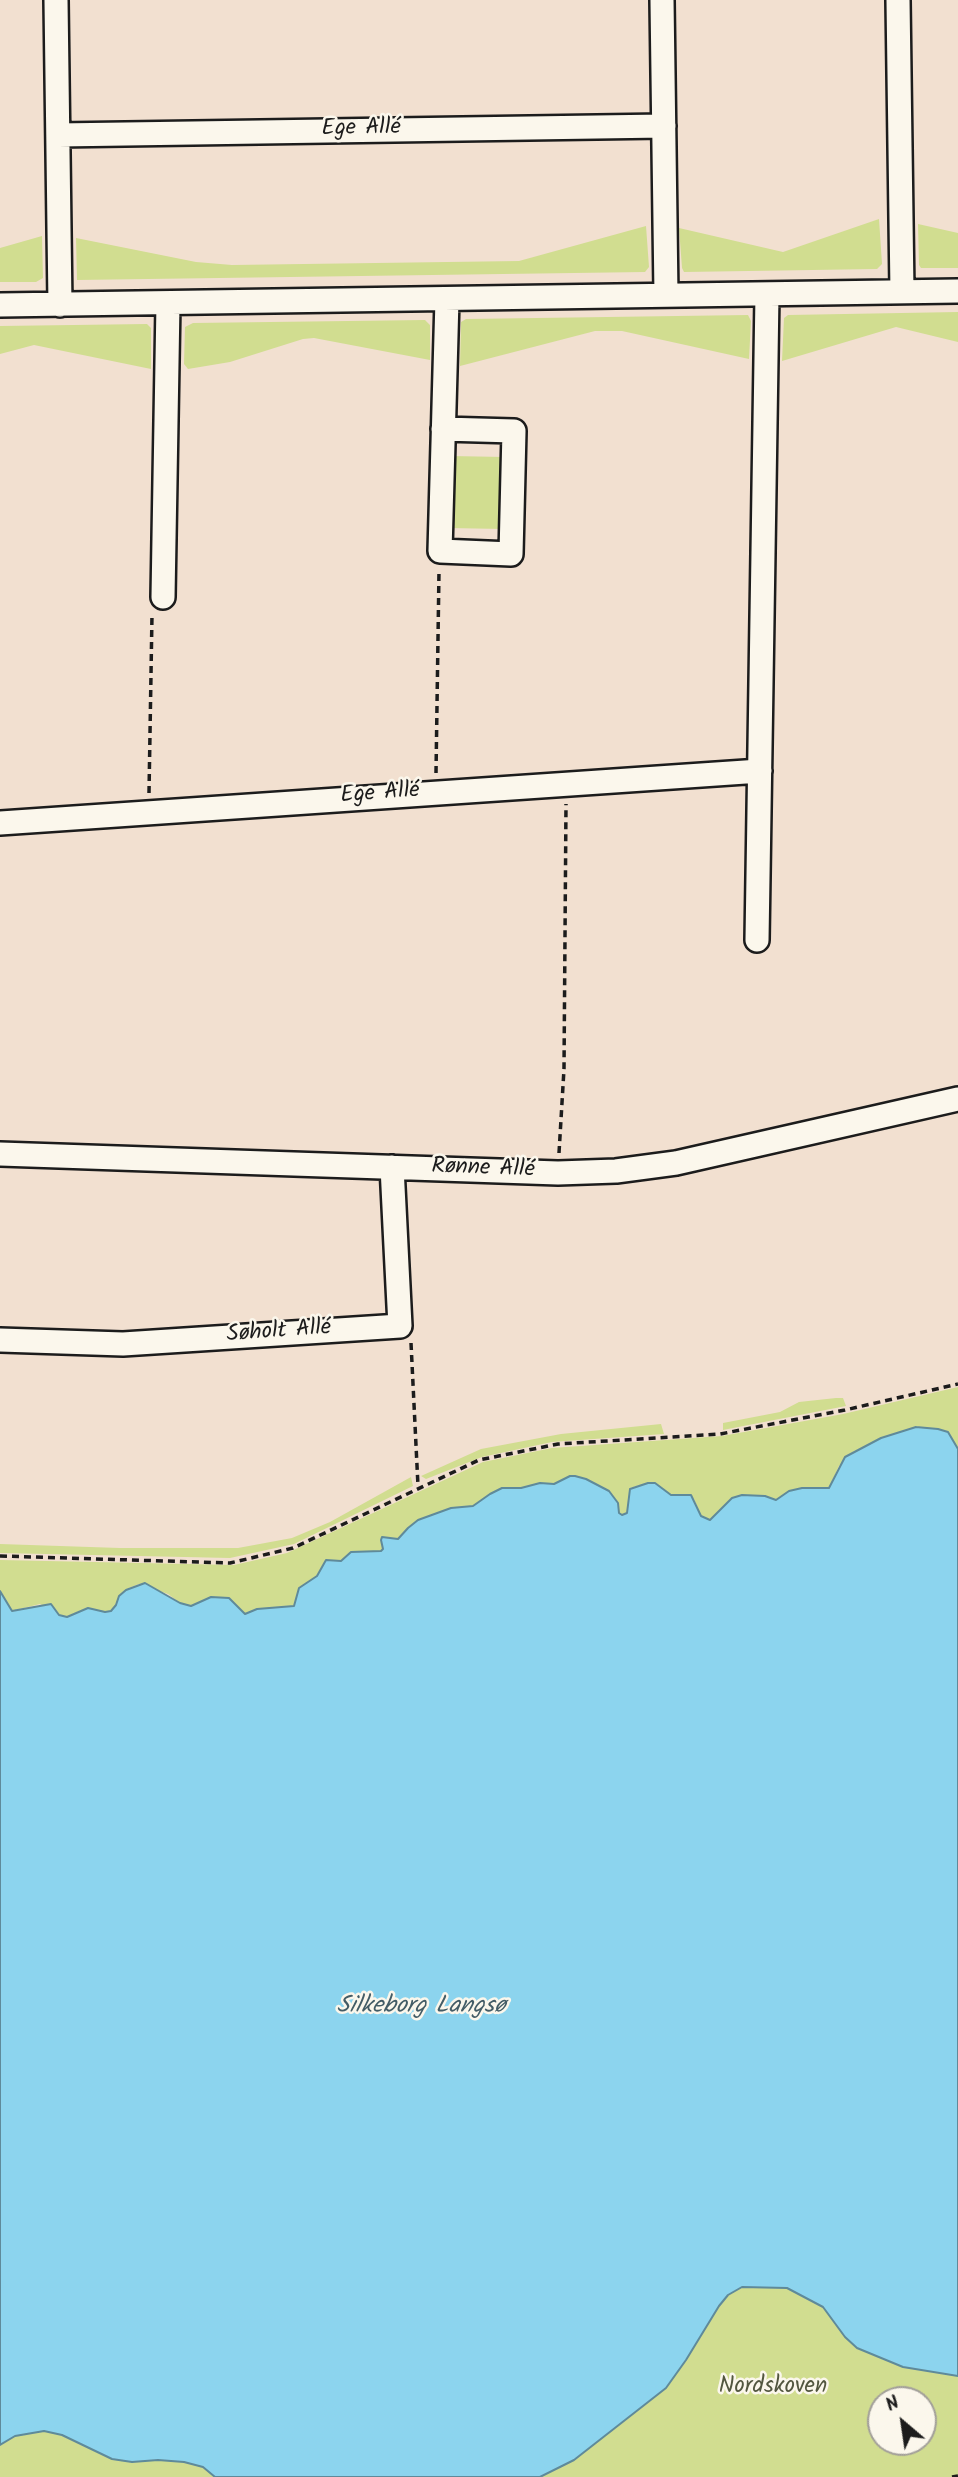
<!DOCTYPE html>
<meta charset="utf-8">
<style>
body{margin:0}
#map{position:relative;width:958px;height:2477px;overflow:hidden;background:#f2e0d0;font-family:Kalam,sans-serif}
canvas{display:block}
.north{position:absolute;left:867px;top:2386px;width:70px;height:70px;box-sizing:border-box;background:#fbf7ec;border:2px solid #a29f99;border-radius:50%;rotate:331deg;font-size:19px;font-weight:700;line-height:28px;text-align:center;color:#1c1c1c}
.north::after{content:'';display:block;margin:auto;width:24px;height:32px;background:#1c1c1c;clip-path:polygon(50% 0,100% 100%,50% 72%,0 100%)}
</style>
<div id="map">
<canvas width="958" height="2477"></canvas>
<div class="north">N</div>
</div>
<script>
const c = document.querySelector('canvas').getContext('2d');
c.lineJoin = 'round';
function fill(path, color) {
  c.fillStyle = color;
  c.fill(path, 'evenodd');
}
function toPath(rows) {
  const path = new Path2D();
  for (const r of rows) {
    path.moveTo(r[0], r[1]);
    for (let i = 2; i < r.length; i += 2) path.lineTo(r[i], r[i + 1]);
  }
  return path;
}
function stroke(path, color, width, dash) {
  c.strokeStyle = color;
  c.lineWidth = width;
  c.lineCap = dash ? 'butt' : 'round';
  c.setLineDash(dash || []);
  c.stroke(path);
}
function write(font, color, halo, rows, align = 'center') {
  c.font = font + ' Kalam,sans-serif';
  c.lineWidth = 5;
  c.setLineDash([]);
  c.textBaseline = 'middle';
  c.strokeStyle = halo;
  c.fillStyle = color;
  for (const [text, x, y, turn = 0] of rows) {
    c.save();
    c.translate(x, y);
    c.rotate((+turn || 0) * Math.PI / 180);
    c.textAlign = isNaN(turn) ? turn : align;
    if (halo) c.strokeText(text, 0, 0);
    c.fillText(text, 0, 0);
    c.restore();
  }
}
const green = toPath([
 [879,219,882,264,877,269,684,272,682,268,679,228,783,252],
 [918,224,958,233,958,268,921,268,919,265],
 [646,226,649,267,645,272,77,280,76,238,196,262,232,265,519,261],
 [42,236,43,278,36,282,0,282,0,248],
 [958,312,958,342,896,327,782,361,784,318,788,315],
 [748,315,751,321,749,359,622,331,595,331,460,366,461,322,466,319],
 [425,320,430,325,430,360,314,338,303,339,230,362,188,369,184,364,185,327,193,323],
 [147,324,151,328,151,369,34,345,0,354,0,326],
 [450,456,505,457,503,529,448,528],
 [958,1387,958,1449,951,1437,881,1438,853,1452,839,1466,829,1488,802,1488,789,1491,776,1500,742,1495,731,1498,710,1520,701,1516,694,1499,688,1495,671,1495,655,1483,648,1483,630,1488,627,1513,622,1515,619,1513,618,1503,609,1491,586,1479,575,1476,554,1484,540,1483,521,1488,502,1488,473,1506,451,1508,418,1520,408,1528,398,1539,381,1540,383,1549,381,1551,351,1552,341,1561,326,1560,317,1576,299,1588,294,1606,257,1609,245,1615,211,1597,192,1606,180,1603,168,1594,139,1584,129,1588,118,1599,116,1605,111,1611,105,1612,88,1608,67,1617,59,1615,40,1604,12,1611,0,1591,0,1560,234,1565,287,1553,483,1462,552,1448,722,1436,843,1414],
 [836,1398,843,1398,846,1406,723,1430,723,1423,780,1412,799,1402],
 [661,1424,664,1434,552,1442,482,1457,426,1479,421,1476,481,1449,561,1434],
 [411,1477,413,1486,294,1544,230,1558,0,1553,0,1544,120,1548,238,1548,292,1538,330,1522],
 [742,2287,786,2288,823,2307,845,2337,903,2367,958,2376,958,2477,540,2477,574,2460,666,2388,686,2360,719,2306,728,2295],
 [881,2400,923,2400,923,2442,881,2442],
 [44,2431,62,2435,132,2462,158,2460,184,2462,203,2467,215,2477,0,2477,0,2445,15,2436]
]);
const water = toPath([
 [916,1427,938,1429,948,1432,958,1449,958,2376,903,2367,857,2348,845,2337,823,2307,787,2288,742,2287,728,2295,719,2306,686,2360,666,2388,574,2460,540,2477,215,2477,203,2467,184,2462,158,2460,132,2462,112,2459,62,2435,44,2431,15,2436,0,2445,0,1591,12,1611,51,1604,59,1615,67,1617,88,1608,105,1612,111,1611,116,1605,119,1596,126,1590,145,1583,180,1603,191,1606,211,1597,229,1598,245,1614,257,1609,294,1606,299,1588,317,1576,326,1560,341,1561,351,1552,381,1551,383,1549,381,1540,382,1537,398,1539,408,1528,418,1520,451,1508,473,1506,490,1494,502,1488,521,1488,540,1483,554,1484,570,1476,575,1476,586,1479,609,1491,618,1503,619,1513,622,1515,627,1513,630,1489,648,1483,655,1483,671,1495,691,1495,701,1516,710,1520,732,1498,742,1495,765,1496,776,1500,789,1491,802,1488,829,1488,845,1457,881,1438,916,1427]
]);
const path = toPath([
 [436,773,439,571],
 [149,793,152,615],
 [559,1153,564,1069,566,804],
 [411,1343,418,1486],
 [0,1556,230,1563,293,1548,479,1460,558,1444,720,1434,845,1410,958,1384],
 [952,2477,958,2476]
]);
const minor = toPath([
 [56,0,60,305],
 [662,0,666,295],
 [898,0,902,292],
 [58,135,664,126],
 [0,305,958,291],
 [443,429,514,431,511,554,440,551,447,299],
 [163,597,168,303],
 [0,823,760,771],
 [757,940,767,294],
 [0,1154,558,1173,616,1171,676,1163,958,1099],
 [0,1340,123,1344,400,1326,392,1167]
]);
const streetNames = [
 ["Ege Allé",361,130,-1],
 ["Ege Allé",380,795,-4],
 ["Rønne Allé",483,1170,2],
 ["Søholt Allé",279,1333,-4]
];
const parkNames = [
 ["Nordskoven",773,2388]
];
const waterNames = [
 ["Silkeborg Langsø",421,2008]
];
fill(green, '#d1dd90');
fill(water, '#8cd4ee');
stroke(water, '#5f8a9a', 2);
stroke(minor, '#1c1c1c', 28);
stroke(path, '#1c1c1c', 3.5, [7, 5]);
stroke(minor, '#fbf7ec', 23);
write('23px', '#1c1c1c', '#fbf7ec', streetNames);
write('23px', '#52563f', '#fbf7ec', parkNames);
write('italic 24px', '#435c66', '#fbf7ec', waterNames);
</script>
